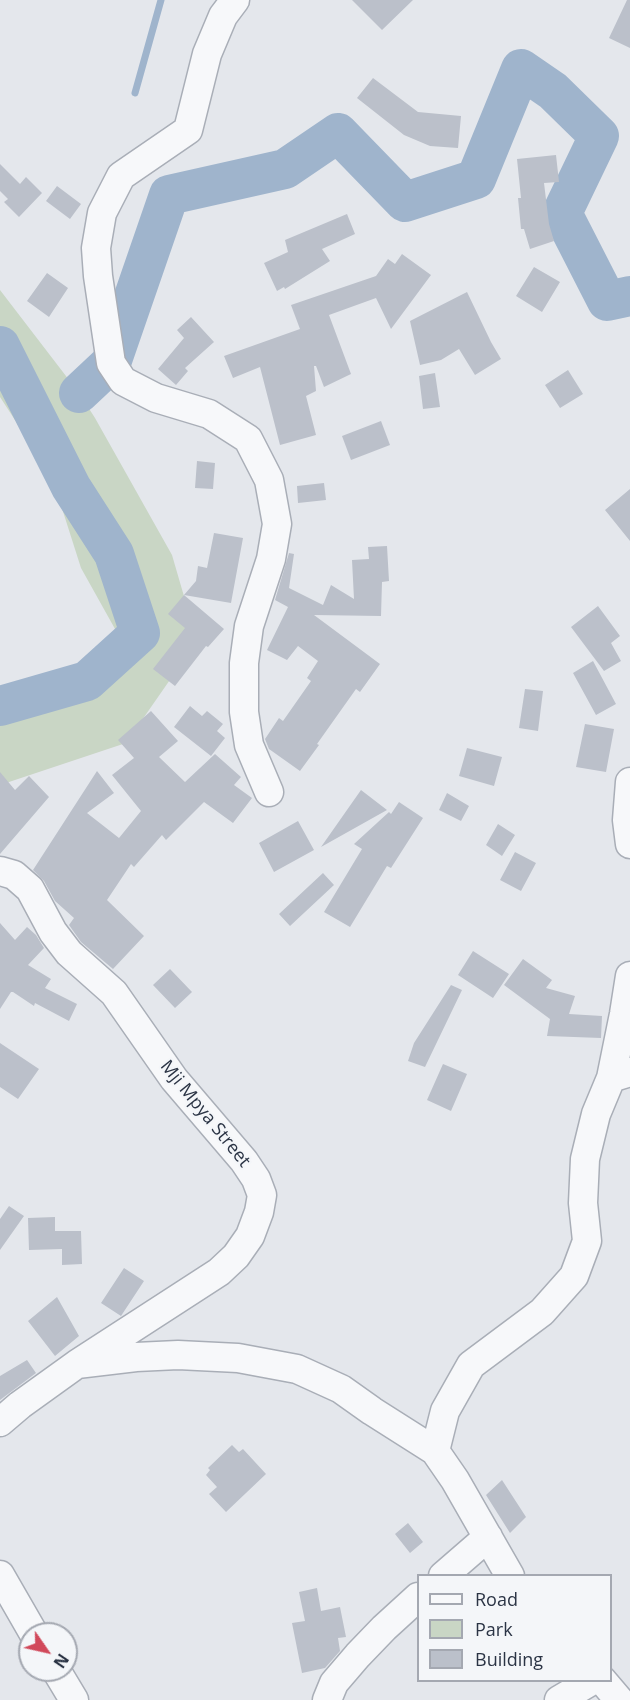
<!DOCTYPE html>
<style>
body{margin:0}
#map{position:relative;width:630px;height:1700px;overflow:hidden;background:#e4e7ec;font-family:"Open Sans",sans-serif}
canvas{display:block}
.legend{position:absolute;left:417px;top:1574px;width:195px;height:108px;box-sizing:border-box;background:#f4f6f9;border:2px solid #a4a8b1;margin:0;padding:8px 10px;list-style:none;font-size:18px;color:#2b3445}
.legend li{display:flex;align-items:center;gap:12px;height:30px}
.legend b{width:30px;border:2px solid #a4a8b1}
.north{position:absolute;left:18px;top:1622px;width:60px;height:60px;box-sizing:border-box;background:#f4f6f9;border:2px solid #a4a8b1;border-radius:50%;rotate:124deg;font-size:16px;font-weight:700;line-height:24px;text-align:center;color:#2b3445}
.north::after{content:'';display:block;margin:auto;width:21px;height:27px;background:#d1495b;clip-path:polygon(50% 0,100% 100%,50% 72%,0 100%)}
</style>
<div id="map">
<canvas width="630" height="1700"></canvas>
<ul class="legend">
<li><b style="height:8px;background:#f7f8fa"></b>Road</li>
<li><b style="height:16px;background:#c9d6c5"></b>Park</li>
<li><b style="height:16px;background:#bbc0ca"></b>Building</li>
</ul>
<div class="north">N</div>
</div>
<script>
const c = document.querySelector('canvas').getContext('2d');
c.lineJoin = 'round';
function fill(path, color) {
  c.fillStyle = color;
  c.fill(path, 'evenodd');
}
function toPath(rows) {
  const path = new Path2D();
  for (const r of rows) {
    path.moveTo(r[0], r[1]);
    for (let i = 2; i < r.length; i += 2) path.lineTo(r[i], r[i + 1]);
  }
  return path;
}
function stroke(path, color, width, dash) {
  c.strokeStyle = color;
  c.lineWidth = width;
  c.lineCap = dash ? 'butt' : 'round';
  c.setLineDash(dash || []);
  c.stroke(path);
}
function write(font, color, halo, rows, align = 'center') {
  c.font = font + ' "Open Sans",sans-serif';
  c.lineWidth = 4.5;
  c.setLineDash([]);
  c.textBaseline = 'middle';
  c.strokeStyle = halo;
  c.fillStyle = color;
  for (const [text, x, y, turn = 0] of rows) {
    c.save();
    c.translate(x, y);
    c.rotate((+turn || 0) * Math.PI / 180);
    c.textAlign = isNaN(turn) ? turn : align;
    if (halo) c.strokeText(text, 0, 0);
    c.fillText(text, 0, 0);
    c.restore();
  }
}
const green = toPath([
 [0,290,79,393,95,418,172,555,197,641,126,743,0,785,0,699,64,687,129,654,81,568,52,477,0,397]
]);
const stream = toPath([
 [135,93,161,0]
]);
const river = toPath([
 [0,346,71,487,114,554,140,633,87,681,0,706],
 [79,393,111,363,169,195,285,169,338,133,405,202,476,179,521,69,553,91,599,136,562,213,607,301,630,296]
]);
const building = toPath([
 [352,0,413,0,382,30],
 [627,0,630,0,630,48,609,38],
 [373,78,418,112,461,116,458,148,430,146,404,135,357,98],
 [556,155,559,182,544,183,549,224,554,241,530,249,524,229,521,229,518,198,521,198,517,159],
 [0,164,20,184,26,177,42,193,19,217,4,202,8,199,0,191],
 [57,186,81,204,70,219,46,201],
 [347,214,355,234,322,249,330,261,285,289,284,287,277,291,264,263,288,252,285,240],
 [402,254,431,275,391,329,376,298,329,315,351,374,324,387,316,366,314,366,316,391,306,396,316,435,280,445,260,367,233,378,224,356,300,329,291,305,376,276,388,259,395,264],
 [534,267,560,282,542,312,516,296],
 [47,273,68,288,49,317,27,301],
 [467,292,491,342,501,359,475,375,459,349,441,360,420,365,410,321],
 [191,317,214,342,185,368,188,371,176,385,158,369,184,338,177,330],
 [568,370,583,394,560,408,545,385],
 [435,373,440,407,423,409,419,376],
 [381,421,390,445,351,460,342,436],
 [197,461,215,463,213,489,195,488],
 [324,483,326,500,298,503,297,486],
 [630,489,630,541,605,510],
 [214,533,243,538,231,603,184,595,196,581,198,566,207,568],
 [387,546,389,581,382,582,381,616,314,615,380,664,360,692,356,689,317,744,319,745,300,771,269,749,265,739,279,718,283,721,311,681,307,678,318,661,298,646,287,660,267,650,288,607,275,600,289,553,294,554,289,588,323,605,331,585,354,599,352,560,369,559,368,547],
 [184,595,224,629,208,647,206,646,175,686,153,669,185,628,168,614],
 [598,606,620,636,611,643,621,661,604,671,571,627],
 [593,661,616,704,596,715,573,673],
 [525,689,543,691,538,731,519,728],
 [190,706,202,716,207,711,223,724,217,731,225,738,211,756,174,727],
 [151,711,178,741,159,757,185,782,215,754,241,777,234,785,252,798,233,823,204,802,166,840,162,835,134,867,131,864,107,900,144,936,113,969,81,942,69,925,74,918,55,901,44,881,33,870,97,771,114,793,87,813,119,838,141,811,112,775,134,758,118,740],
 [585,724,614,729,606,772,576,767],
 [467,748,502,757,494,786,459,776],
 [0,772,15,790,29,776,49,797,0,854],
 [361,790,387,810,321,847],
 [447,793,469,806,461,821,439,810],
 [399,802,423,818,391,868,387,866,350,927,324,912,362,849,354,844,389,812,391,814],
 [298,821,314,850,274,872,259,843],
 [498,824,515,835,502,856,486,845],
 [515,852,536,863,521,891,500,880],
 [323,873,334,885,290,926,279,914],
 [0,923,15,940,27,927,36,935,44,948,28,965,51,979,45,988,77,1004,69,1021,35,1003,34,1006,13,992,11,992,0,1009],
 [473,951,509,974,493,998,458,975],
 [523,959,552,980,546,988,575,996,569,1014,602,1016,601,1038,547,1036,550,1019,504,985],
 [170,969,192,992,175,1008,153,985],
 [451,985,462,990,425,1067,408,1061,414,1043],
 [0,1043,39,1069,18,1099,0,1087],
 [443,1064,467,1074,451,1111,427,1100],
 [9,1206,24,1216,0,1250,0,1219],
 [55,1217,55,1231,81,1231,82,1264,62,1265,62,1249,29,1250,28,1218],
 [124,1268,144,1281,121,1316,101,1303],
 [57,1297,79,1336,55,1356,28,1321],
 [27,1360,36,1373,0,1400,0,1376],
 [232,1445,239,1452,243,1449,266,1474,226,1512,209,1494,217,1487,206,1475,210,1470,208,1468],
 [502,1480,526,1517,510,1533,486,1495],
 [408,1523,423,1542,410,1553,395,1534],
 [317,1588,321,1611,340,1607,346,1637,338,1638,340,1651,325,1668,302,1673,292,1623,305,1621,299,1592]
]);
const minor = toPath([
 [235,0,223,16,207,54,188,130,121,176,102,213,96,248,98,276,111,363,123,381,156,398,209,414,248,439,269,480,277,524,271,559,249,626,244,663,244,712,249,745,269,792],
 [630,782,627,820,630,844],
 [0,871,14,875,30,889,53,932,69,953,114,993,174,1079,244,1161,256,1179,262,1195,259,1212,250,1236,236,1256,219,1272,77,1364],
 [611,1078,624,1014,630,976],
 [0,1422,20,1405,77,1364,136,1357,178,1355,238,1358,297,1369,341,1389,372,1411,435,1451],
 [0,1575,34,1634],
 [443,1576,488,1537],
 [510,1576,455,1480,435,1451,445,1411,471,1365,542,1312,574,1276,587,1241,583,1203,585,1159,596,1114,611,1078,630,1072],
 [56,1670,74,1700],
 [602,1680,619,1700],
 [327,1700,334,1683,358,1655,384,1628,418,1597],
 [559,1700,593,1680]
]);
const streetNames = [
 ["Mji Mpya Street",205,1114,51]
];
fill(green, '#c9d6c5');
stroke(stream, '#9fb4cc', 7);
stroke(river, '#9fb4cc', 40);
fill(building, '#bbc0ca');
stroke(minor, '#a9aeb7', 31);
stroke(minor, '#f7f8fa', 28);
write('18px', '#2b3445', '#f4f6f9', streetNames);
</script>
